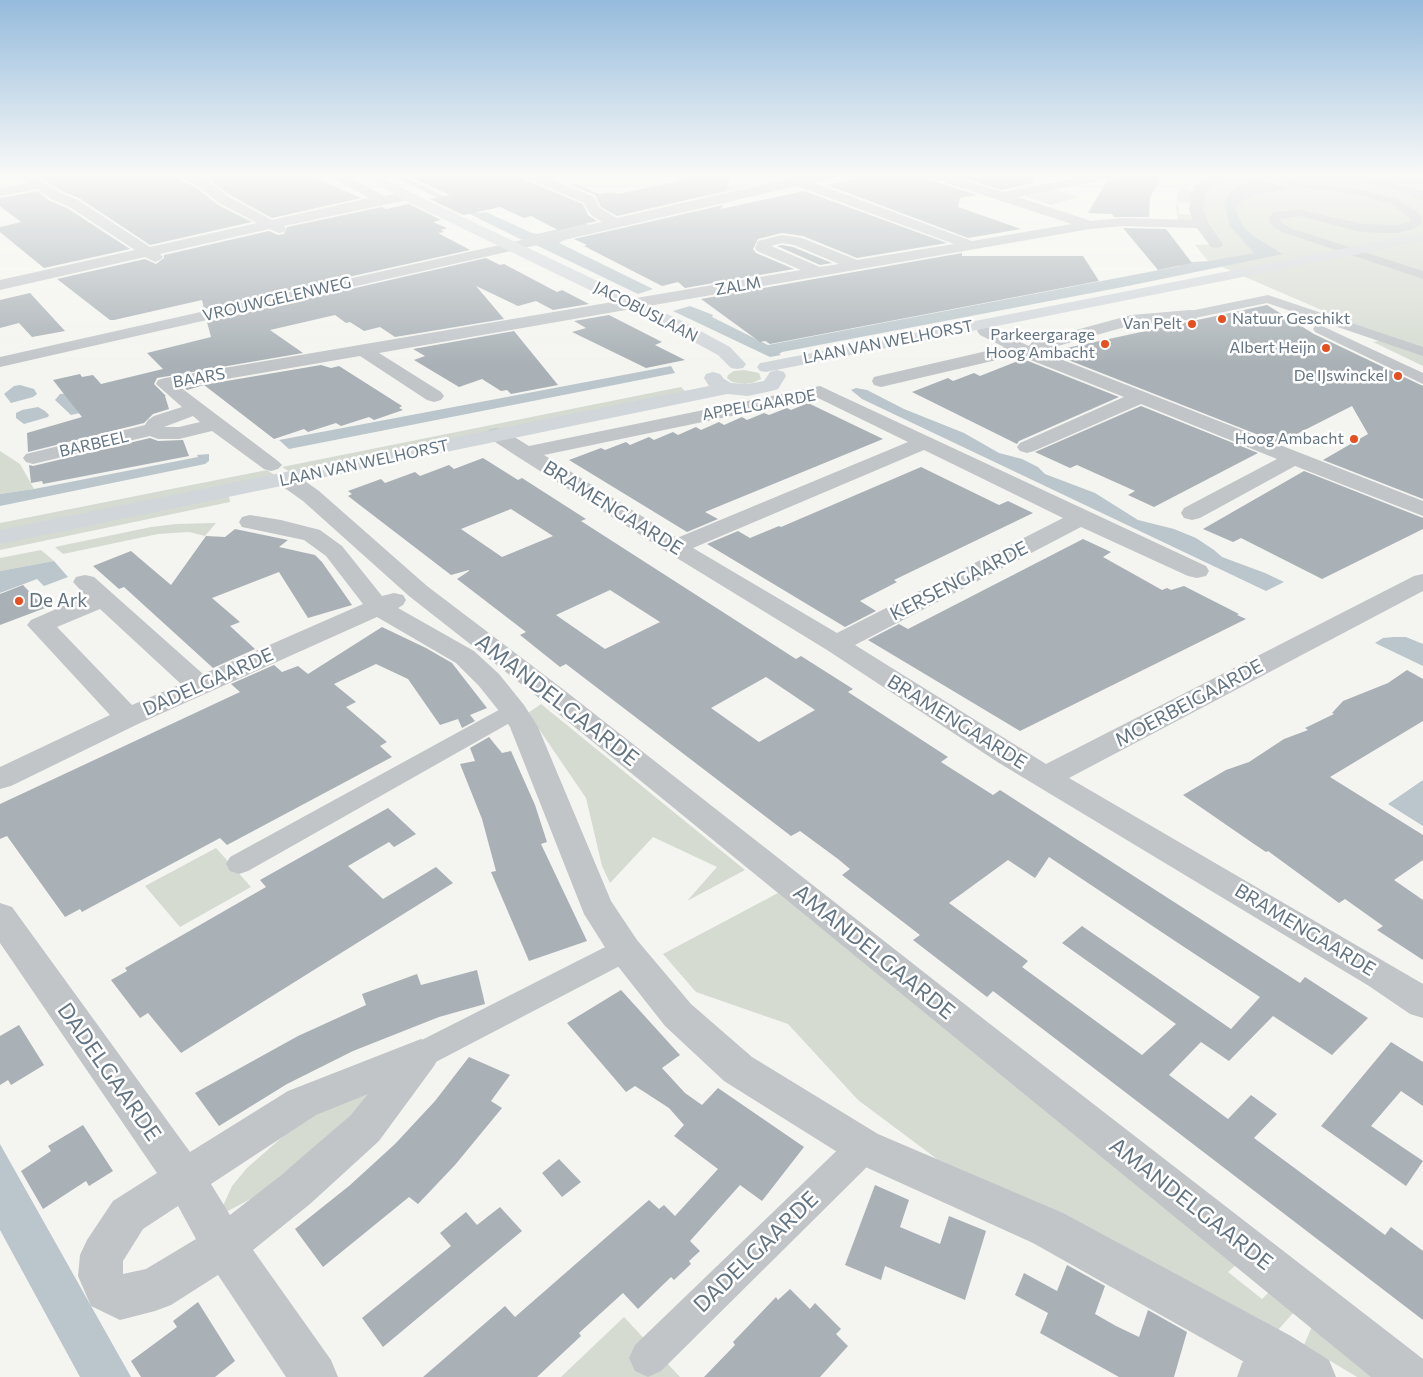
<!DOCTYPE html>
<style>
body{margin:0}
canvas{display:block;background:#f4f4f0}
</style>
<canvas width="1423" height="1377"></canvas>
<script>
const c = document.querySelector('canvas').getContext('2d');
c.lineJoin = 'round';
function fill(path, color) {
  c.fillStyle = color;
  c.fill(path, 'evenodd');
}
function toPath(rows) {
  const path = new Path2D();
  for (const r of rows) {
    path.moveTo(r[0], r[1]);
    for (let i = 2; i < r.length; i += 2) path.lineTo(r[i], r[i + 1]);
  }
  return path;
}
function stroke(path, color, width, dash) {
  c.strokeStyle = color;
  c.lineWidth = width;
  c.lineCap = dash ? 'butt' : 'round';
  c.setLineDash(dash || []);
  c.stroke(path);
}
function write(font, color, halo, rows, align = 'center') {
  c.font = font + ' Commissioner,sans-serif';
  c.lineWidth = 5;
  c.setLineDash([]);
  c.textBaseline = 'middle';
  c.strokeStyle = halo;
  c.fillStyle = color;
  for (const [text, x, y, turn = 0] of rows) {
    c.save();
    c.translate(x, y);
    c.rotate((+turn || 0) * Math.PI / 180);
    c.textAlign = isNaN(turn) ? turn : align;
    if (halo) c.strokeText(text, 0, 0);
    c.fillText(text, 0, 0);
    c.restore();
  }
}
const green = toPath([
 [664,174,680,174,715,188,741,183,751,186,716,194],
 [1200,174,1209,178,1199,177,1190,182,1185,189,1193,190,1189,203,1178,202,1179,214,1190,215,1192,221,1178,222,1176,208,1178,192,1183,185],
 [1233,174,1423,175,1423,366,1373,342,1384,340,1324,311,1208,261,1195,245,1220,244,1201,213,1203,191],
 [1052,189,1079,197,1051,205,1024,196],
 [744,370,759,373,761,379,752,383,745,384,732,382,727,378,728,375,734,371],
 [681,387,686,392,290,472,282,467],
 [0,451,20,464,34,489,0,494],
 [267,470,276,476,0,531,0,523],
 [229,496,230,502,0,550,0,542],
 [216,523,205,536,189,532,158,534,63,554,55,547,151,527,176,524],
 [41,550,54,561,0,571,0,558],
 [541,704,745,870,687,901,717,867,653,837,610,883,602,866,586,798,528,713],
 [216,848,251,887,180,927,145,886],
 [778,893,1237,1264,1228,1272,1262,1299,1271,1290,1295,1311,1277,1331,945,1165,858,1100,788,1024,696,992,663,954],
 [367,1089,370,1103,254,1197,228,1211,222,1208,232,1186,247,1168,280,1139,319,1108],
 [624,1317,680,1377,561,1377],
 [1313,1324,1381,1377,1357,1377,1304,1345]
]);
const water = toPath([
 [390,174,398,174,479,213,486,212,532,233,537,234,586,223,589,225,522,240],
 [840,174,848,174,564,240,559,243,653,289,638,294,534,244],
 [1295,174,1353,174,1423,180,1423,184,1394,183,1396,185,1423,191,1423,201,1388,186,1319,180],
 [1254,180,1264,181,1287,188,1286,190,1258,194,1241,201,1236,206,1236,211,1243,226,1253,236,1283,254,1123,287,782,352,779,354,781,355,770,357,673,311,690,306,713,315,712,317,768,345,1180,266,1176,263,1210,261,1254,253,1230,226,1224,203,1226,198,1237,187,1242,183],
 [671,366,675,373,289,449,279,440],
 [20,385,34,389,37,394,33,397,11,403,4,394,14,386],
 [856,388,867,390,904,409,964,433,999,453,1022,459,1038,467,1045,474,1095,493,1138,520,1174,529,1196,538,1214,550,1222,557,1265,573,1284,582,1266,591,862,399,851,390],
 [68,393,80,413,71,415,55,400,60,394],
 [38,407,45,411,49,415,48,417,24,424,16,418,16,413,22,410],
 [209,454,209,461,205,464,0,506,0,494,34,489,198,457,197,455],
 [54,561,68,577,44,586,37,579,0,593,0,571],
 [1394,637,1406,637,1423,644,1423,666,1375,643,1383,638],
 [1423,780,1423,826,1388,804],
 [0,1144,131,1377,80,1377,0,1230]
]);
const stream = toPath([
 [811,174,816,174,794,179,792,178,811,174]
]);
const building = toPath([
 [54,174,178,174,180,179,198,189,218,205,252,222,150,245,79,198,62,191,38,176],
 [198,174,306,174,361,198,272,218,230,195,210,180],
 [404,174,517,174,523,179,583,204,588,215,597,221,558,230,531,216,524,218,500,207,463,215,430,199,450,195],
 [712,174,731,174,726,191,617,216,601,207,595,195,571,185,576,184,599,194,614,192,618,194],
 [878,174,925,174,927,179,977,195,960,198,958,207,1021,229,968,238,827,185],
 [949,174,1032,174,1033,183,1002,190],
 [1121,175,1164,174,1150,197,1149,217,1114,217,1112,214,1088,213,1107,181,1118,179],
 [37,191,50,201,67,208,130,249,44,268,0,232,0,227,21,222,0,206,0,198],
 [804,191,947,243,857,258,803,236,782,233,758,239,753,249,756,253,794,269,685,288,678,282,662,286,584,246,587,245,574,239,723,205,721,209],
 [409,204,441,220,433,222,447,228,441,230,444,232,438,233,470,250,204,309,202,300,114,320,110,320,57,279,145,259,156,264,164,258,164,255,269,231,278,235,284,234,287,227,382,207,386,209],
 [1123,228,1166,229,1192,263,1158,270],
 [782,245,793,247,832,263,820,265,777,246],
 [962,253,962,256,1083,256,1099,281,770,344,765,341,760,342,701,299],
 [486,258,500,265,504,264,557,292,562,290,589,304,553,310,536,301,518,306,476,286,504,319,395,337,380,327,364,331,350,322,346,323,335,315,270,330,303,353,157,378,154,384,166,396,165,396,169,409,153,414,144,423,28,452,27,433,82,417,53,380,80,374,82,377,93,375,101,384,163,369,147,353,211,337,207,322],
 [30,293,65,331,32,337,19,323,0,328,0,300],
 [1267,305,1314,334,1423,386,1423,499,1323,460,1368,434,1352,406,1279,443,1048,352],
 [609,315,662,342,655,345,685,360,646,368,572,332,586,328,574,321],
 [514,331,558,385,511,394,507,390,501,391,482,379,459,387,414,360,425,356,413,349],
 [1023,359,1119,397,1019,441,1017,444,912,392,948,378,953,381,974,373,980,376],
 [321,365,331,368,339,366,402,406,399,408,403,410,374,420,369,417,341,426,336,423,308,432,304,429,274,439,204,385,187,390,185,388],
 [808,403,883,439,705,512,718,519,687,532,569,460,601,448,605,450,626,442,630,445,649,437,654,440,673,432,678,435,696,427,701,430,719,422,724,425,742,417,747,420,764,413,769,415,787,408,791,410],
 [1141,406,1258,453,1154,507,1128,495,1135,491,1077,465,1070,468,1035,452],
 [150,438,158,441,183,440,189,456,43,484,42,481,31,483,29,465,33,466],
 [483,458,518,480,522,478,586,519,581,521,796,659,801,656,853,689,848,692,948,757,941,762,993,795,1000,790,1300,983,1305,977,1368,1018,1332,1055,1273,1016,1229,1061,1201,1042,1169,1075,1228,1119,1251,1095,1277,1114,1254,1138,1385,1235,1391,1227,1423,1251,1423,1320,993,991,987,997,913,940,920,935,842,875,850,869,838,859,800,831,791,836,566,664,560,667,520,635,526,632,457,579,469,571,469,570,451,575,348,496,352,494,348,491,381,479,385,483,415,472,420,476,449,465,454,469],
 [511,509,553,536,502,557,461,529],
 [610,590,660,622,605,649,556,615],
 [766,677,815,710,759,742,711,708],
 [1049,857,1175,941,1260,997,1231,1029,1082,926,1062,943,1176,1024,1142,1055,1022,967,1028,961,949,903,1008,860,1035,878],
 [921,467,999,505,1008,501,1033,513,894,580,897,582,860,601,876,611,845,627,707,544,738,531,750,538,779,526,781,527],
 [1304,471,1423,518,1423,529,1322,579,1241,538,1233,542,1203,529],
 [235,529,288,540,279,547,315,555,322,562,352,605,308,618,279,572,212,598,240,622,230,626,255,649,213,668,124,587,119,589,93,566,131,551,171,585,206,536,225,537],
 [1083,539,1111,552,1103,557,1162,590,1167,588,1171,590,1184,586,1239,614,1237,615,1246,619,1020,731,868,640,899,624,908,629],
 [23,585,45,608,0,625,0,594],
 [382,627,426,648,452,663,487,708,470,715,475,721,462,728,458,719,440,725,408,679,376,664,334,684,356,702,346,707,387,742,380,746,392,757,227,845,220,838,93,906,82,912,80,909,65,917,7,836,0,839,0,804,240,692,231,684,274,665,282,672,298,666,308,674],
 [1407,670,1423,679,1423,721,1330,777,1423,835,1423,860,1394,880,1423,900,1423,960,1377,930,1383,926,1345,899,1339,903,1268,851,1266,852,1254,844,1183,795,1226,770,1249,762,1284,739,1308,730,1305,728,1334,714,1332,713,1343,701,1388,683],
 [489,737,502,753,511,751,535,805,547,842,541,844,587,941,529,961,491,872,496,871,482,819,460,764,475,761,470,748],
 [388,808,416,834,394,847,389,842,348,866,383,899,436,867,453,883,181,1053,148,1013,140,1018,111,980,127,971,125,968,266,887,260,880],
 [477,970,485,1004,439,1017,353,1051,287,1084,219,1126,195,1093,298,1036,366,1005,362,994,417,974,421,985],
 [621,990,680,1055,662,1068,685,1093,702,1105,718,1088,804,1147,762,1201,740,1185,690,1241,700,1251,689,1261,691,1264,674,1280,671,1277,638,1309,623,1293,579,1333,581,1336,537,1377,423,1377,505,1306,515,1317,649,1200,659,1209,664,1205,675,1216,718,1169,674,1136,684,1125,669,1108,635,1086,626,1092,567,1023],
 [19,1025,44,1065,11,1085,8,1080,0,1085,0,1036],
 [1391,1042,1423,1062,1423,1106,1401,1091,1371,1126,1423,1161,1406,1186,1321,1126],
 [469,1057,510,1075,491,1101,502,1108,455,1165,418,1204,409,1197,323,1267,295,1229,349,1186,395,1144,435,1101],
 [83,1125,113,1171,89,1186,86,1181,43,1209,21,1171,51,1151,48,1146],
 [559,1159,581,1182,562,1197,542,1173],
 [875,1185,909,1200,900,1227,940,1244,949,1216,986,1231,965,1300,885,1266,881,1280,845,1265],
 [500,1207,522,1231,383,1347,362,1318,451,1246,440,1233,466,1212,477,1225],
 [1067,1265,1105,1286,1095,1314,1116,1326,1139,1337,1148,1310,1187,1332,1174,1377,1119,1377,1040,1333,1048,1313,1015,1295,1024,1273,1057,1291],
 [790,1289,810,1309,815,1303,841,1329,836,1334,848,1346,820,1377,704,1377,735,1345,733,1342,776,1297,778,1300],
 [198,1302,235,1361,215,1377,141,1377,131,1361,177,1327,173,1321]
]);
const pedestrian = toPath([
 [1260,174,1274,174,1296,180,1364,190,1399,200,1413,209,1421,216,1422,223,1413,229,1397,233,1361,232,1301,216,1280,219,1281,222,1290,228,1423,271,1423,279,1282,232,1272,226,1268,218,1274,212,1301,210,1361,224,1397,225,1410,222,1409,217,1391,204,1363,196,1295,186,1261,176,1260,174],
 [1268,295,1423,347,1423,356,1267,303,1190,319,1183,315,1190,311,1268,295],
 [1320,325,1423,373,1423,384,1315,332,1313,329,1315,326,1320,325],
 [514,704,522,706,526,711,522,716,248,871,239,874,230,871,226,864,230,857,506,706,514,704],
 [625,939,635,942,639,950,635,958,432,1064,421,1068,410,1064,405,1055,410,1046,615,942,625,939],
 [864,1132,876,1136,881,1147,876,1158,661,1371,648,1377,635,1371,629,1358,635,1345,852,1136,864,1132],
 [1275,1333,1288,1339,1294,1352,1288,1365,1280,1377,1237,1377,1242,1363,1262,1339,1275,1333]
]);
const minor = toPath([
 [16,174,30,174,61,193,78,200,150,247,257,223,219,203,199,187,181,177,180,174,195,174,209,181,229,197,272,220,369,198,332,177,331,174,345,174,384,196,407,192,414,196,407,200,284,226,286,229,284,232,279,233,269,229,160,254,163,257,160,260,155,262,145,257,0,290,0,280,135,250,68,206,51,199,37,189,0,196,0,188,27,183,16,174],
 [523,174,539,174,594,197,600,208,617,218,796,177,817,174,838,174,837,177,812,182,972,241,1072,224,928,177,927,174,944,174,1003,192,1096,174,1119,174,1118,177,1018,197,1091,221,1122,218,1192,220,1189,209,1191,194,1195,186,1211,174,1235,174,1234,177,1214,184,1205,194,1203,209,1208,223,1223,244,1221,247,1216,248,1211,247,1197,228,1122,226,1090,229,379,353,441,392,444,396,441,400,434,402,427,400,360,356,180,387,278,461,282,465,278,469,271,471,264,469,212,431,179,439,158,439,150,436,33,464,26,462,23,458,26,454,145,425,148,420,154,416,182,407,156,384,158,380,165,378,801,270,757,251,755,248,758,241,782,235,802,238,857,260,954,244,797,186,0,367,0,357,602,222,590,214,584,203,524,177,523,174],
 [782,243,794,245,839,264,820,267,771,246,782,243],
 [193,416,200,422,179,427,164,427,193,416],
 [1190,310,1196,311,1198,315,1196,319,1132,325,1040,351,1423,501,1423,516,1295,466,1200,518,1192,520,1184,518,1181,513,1184,508,1277,459,1141,404,1034,451,1027,453,1020,451,1017,447,1020,443,1124,397,1018,355,881,387,874,385,872,381,874,377,1004,347,980,335,977,331,980,327,986,326,1029,346,1032,342,1131,315,1190,310],
 [820,386,1206,566,1209,571,1206,576,1197,578,1188,576,1081,527,855,645,1046,764,1414,576,1423,574,1423,591,1069,778,1423,984,1423,1018,1410,1014,1369,986,999,763,827,650,667,552,518,457,489,438,486,434,489,430,496,428,503,430,529,446,820,386],
 [818,398,908,442,677,538,544,455,818,398],
 [924,450,1063,518,837,633,693,548,924,450],
 [287,473,295,474,319,491,427,586,564,690,990,1024,1423,1359,1423,1377,1371,1377,544,702,409,596,303,501,279,484,276,479,279,474,287,473],
 [250,515,281,520,320,530,342,546,382,596,394,593,403,595,406,600,403,605,398,608,474,651,499,674,524,705,538,727,611,901,637,940,691,1004,752,1057,878,1134,1063,1213,1291,1336,1329,1360,1336,1377,1271,1377,1033,1243,850,1160,724,1081,665,1026,613,960,584,914,510,727,503,716,479,686,456,663,377,617,138,724,11,786,0,789,0,767,110,715,27,625,31,620,86,596,73,582,76,577,85,575,94,577,203,674,363,604,326,556,304,540,242,527,239,522,242,517,250,515],
 [100,609,181,684,132,705,57,627,100,609],
 [0,903,12,907,190,1152,288,1091,421,1039,434,1044,440,1055,434,1066,379,1141,310,1204,253,1250,331,1360,338,1377,286,1377,218,1275,171,1305,155,1311,120,1320,91,1306,78,1276,80,1255,87,1240,113,1201,157,1173,0,943,0,903],
 [368,1094,351,1115,280,1176,230,1215,211,1184,316,1115,368,1094],
 [178,1206,196,1239,146,1269,123,1274,123,1261,143,1229,178,1206]
]);
const secondary = toPath([
 [363,174,377,174,412,193,682,321,730,347,746,364,743,368,737,369,731,368,718,355,670,329,402,199,363,174],
 [1423,233,1423,241,766,372,760,371,757,367,760,363,766,362,1423,233],
 [777,370,784,372,786,376,778,389,771,391,748,396,727,394,0,544,0,530,709,386,704,378,706,374,713,372,720,374,724,379,731,383,748,384,764,381,770,372,777,370]
]);
const markers = [
 [1222,319,5,"#e64f1f"],
 [1192,324,5,"#e64f1f"],
 [1105,344,5,"#e64f1f"],
 [1326,348,5,"#e64f1f"],
 [1398,376,5,"#e64f1f"],
 [1354,439,5,"#e64f1f"],
 [19,601,5,"#e64f1f"]
];
const farStreetnames = [
 ["ZALM",738,286,-10],
 ["VROUWGELENWEG",277,299,-13],
 ["JACOBUSLAAN",646,312,27],
 ["LAAN VAN WELHORST",888,342,-11],
 ["BAARS",199,378,-10],
 ["APPELGAARDE",759,405,-10],
 ["BARBEEL",94,444,-13],
 ["LAAN VAN WELHORST",364,463,-12]
];
const farPoinames = [
 ["Natuur Geschikt",1232,319,"left"],
 ["Van Pelt",1182,324],
 ["Parkeergarage",1095,335],
 ["Hoog Ambacht",1095,353],
 ["Albert Heijn",1316,348],
 ["De IJswinckel",1388,376],
 ["Hoog Ambacht",1344,439]
];
const streetNames = [
 ["BRAMENGAARDE",613,508,32],
 ["KERSENGAARDE",959,581,-27],
 ["DADELGAARDE",208,682,-24],
 ["MOERBEIGAARDE",1189,703,-28],
 ["BRAMENGAARDE",957,722,32],
 ["BRAMENGAARDE",1305,930,31]
];
const poiNames = [
 ["De Ark",29,601]
];
const nearStreetnames = [
 ["AMANDELGAARDE",557,700,38],
 ["AMANDELGAARDE",874,952,39],
 ["DADELGAARDE",109,1072,55],
 ["AMANDELGAARDE",1191,1204,38],
 ["DADELGAARDE",756,1252,-44]
];
fill(green, '#d5dbd1');
fill(water, '#bac6cb');
fill(stream, '#bac6cb');
fill(building, '#a9b1b6');
fill(pedestrian, '#c1c5c8');
fill(minor, '#c1c5c8');
fill(secondary, '#d1d6da');
const sky = c.createLinearGradient(0, 0, 0, 366);
sky.addColorStop(0, '#95bbdc');
sky.addColorStop(0.48, '#fafaf8');
sky.addColorStop(1, '#fafaf800');
c.fillStyle = sky;
c.fillRect(0, 0, 1423, 366);
for (const [x, y, r, color] of markers) {
  const dot = new Path2D();
  dot.arc(x, y, r, 0, 2 * Math.PI);
  c.fillStyle = color;
  c.fill(dot);
  stroke(dot, '#fff', 2);
}
write('16px', '#637482', '#fff', farStreetnames);
write('16px', '#637482', '#fff', farPoinames, 'right');
write('19px', '#637482', '#fff', streetNames);
write('19px', '#637482', '#fff', poiNames, 'left');
write('22px', '#637482', '#fff', nearStreetnames);
</script>
